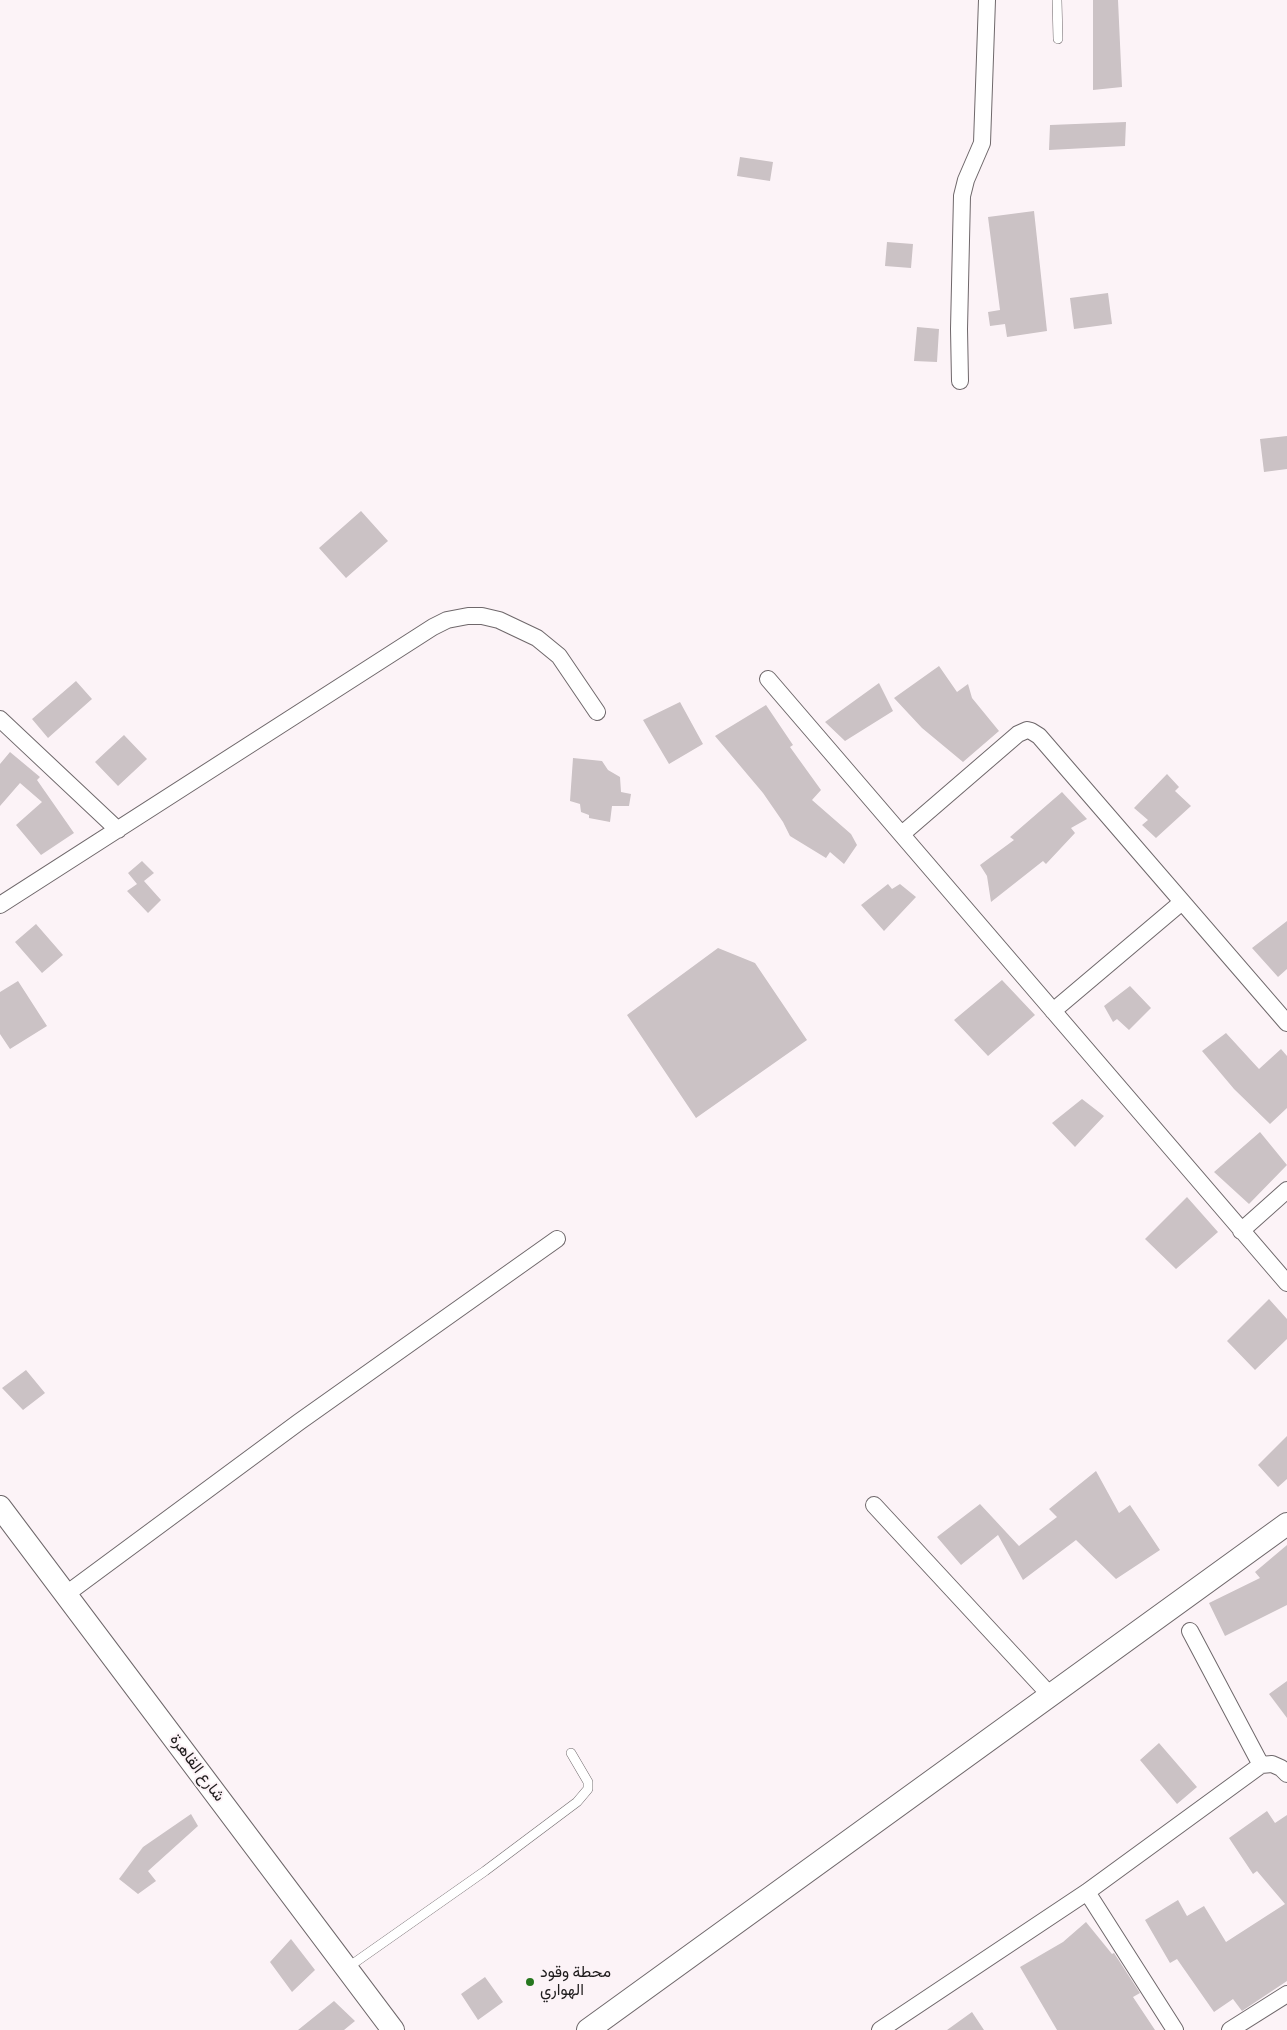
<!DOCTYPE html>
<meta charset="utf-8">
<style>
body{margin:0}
canvas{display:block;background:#fcf3f7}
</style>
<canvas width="1287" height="2030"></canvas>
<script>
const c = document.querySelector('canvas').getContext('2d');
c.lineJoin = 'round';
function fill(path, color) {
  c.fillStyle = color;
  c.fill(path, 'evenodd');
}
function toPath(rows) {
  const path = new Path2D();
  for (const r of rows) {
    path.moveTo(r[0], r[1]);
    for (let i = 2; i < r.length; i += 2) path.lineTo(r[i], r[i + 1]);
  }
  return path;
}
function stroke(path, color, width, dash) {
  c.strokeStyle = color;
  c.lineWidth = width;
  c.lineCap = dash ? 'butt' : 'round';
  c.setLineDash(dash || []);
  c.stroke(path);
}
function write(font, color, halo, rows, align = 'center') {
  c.font = font + ' Bitter,Vazirmatn,serif';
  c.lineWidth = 4;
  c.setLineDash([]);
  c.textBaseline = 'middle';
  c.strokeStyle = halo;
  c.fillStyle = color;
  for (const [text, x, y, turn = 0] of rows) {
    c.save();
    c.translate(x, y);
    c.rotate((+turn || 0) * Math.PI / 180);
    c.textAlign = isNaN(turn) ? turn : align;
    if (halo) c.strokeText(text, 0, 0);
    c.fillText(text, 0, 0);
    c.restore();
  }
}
const building = toPath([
 [1093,0,1118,0,1122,87,1093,90],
 [1126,122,1125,146,1049,150,1050,125],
 [740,157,773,162,770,181,737,176],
 [1034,211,1047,331,1007,337,1005,324,990,326,988,312,1000,310,988,217],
 [887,242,913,244,911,268,885,266],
 [1108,293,1112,324,1074,329,1070,298],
 [917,327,939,329,937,362,914,361],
 [1287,436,1287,469,1264,472,1260,439],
 [361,511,388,541,346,578,319,548],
 [939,666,957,692,968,684,972,698,999,731,963,762,922,728,894,698],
 [76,681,92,699,48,738,32,719],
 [879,683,893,711,845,741,825,722],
 [680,702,703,744,669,764,643,720],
 [766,705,793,745,790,747,821,790,812,800,851,834,857,845,844,864,830,852,826,858,790,836,783,822,763,793,715,736],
 [124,735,147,759,118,786,95,762],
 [10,752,40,777,37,780,74,833,41,855,16,825,42,802,20,783,0,806,0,764],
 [573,758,602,761,608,770,620,777,621,792,631,794,629,806,612,806,610,822,589,818,589,815,581,812,580,804,570,801],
 [1167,774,1179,787,1175,791,1191,806,1156,838,1142,825,1148,820,1134,808],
 [1062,792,1087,819,1071,828,1075,833,1046,864,1043,861,991,902,987,876,980,865,1014,840,1010,837],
 [142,861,154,873,144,881,161,900,148,913,127,891,137,884,128,873],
 [888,884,892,889,900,884,916,897,884,931,861,905],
 [1287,921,1287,969,1278,977,1252,948],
 [36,924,63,955,42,973,15,942],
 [718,948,755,963,807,1040,696,1118,627,1015],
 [1002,980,1035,1015,988,1056,954,1020],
 [18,981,47,1026,10,1049,0,1034,0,992],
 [1130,986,1151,1008,1129,1030,1117,1019,1113,1022,1104,1006],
 [1226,1033,1259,1069,1281,1049,1287,1056,1287,1108,1270,1124,1234,1089,1202,1051],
 [1082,1099,1104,1116,1075,1147,1052,1123],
 [1260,1132,1287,1165,1249,1204,1214,1172],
 [1187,1197,1218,1232,1176,1269,1145,1239],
 [1269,1299,1287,1319,1287,1339,1255,1370,1227,1341],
 [26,1370,45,1393,23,1410,2,1388],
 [1287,1436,1287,1479,1278,1487,1258,1465],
 [1096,1471,1119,1513,1130,1505,1160,1550,1116,1579,1076,1540,1023,1580,998,1535,961,1565,937,1537,980,1504,1019,1546,1057,1517,1049,1509],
 [1287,1545,1287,1605,1225,1636,1209,1603,1260,1578,1255,1572],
 [1287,1681,1287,1718,1269,1694],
 [1159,1743,1197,1787,1177,1804,1140,1760],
 [1267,1811,1275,1823,1287,1815,1287,1981,1242,2011,1233,1999,1214,2012,1177,1959,1170,1963,1145,1920,1178,1900,1187,1916,1204,1906,1226,1942,1285,1904,1257,1871,1253,1874,1229,1838],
 [191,1814,198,1826,148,1871,156,1881,138,1894,119,1879,143,1847],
 [1086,1922,1112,1954,1114,1953,1140,1993,1133,1997,1155,2030,1057,2030,1020,1967,1063,1942],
 [291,1939,315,1970,292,1992,270,1962],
 [485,1977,503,2002,478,2020,461,1994],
 [334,2001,355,2021,344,2030,298,2030],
 [972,2012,984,2030,947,2030]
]);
const lane = toPath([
 [1057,0,1058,39],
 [347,1968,485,1871,577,1802,588,1789,588,1782,571,1753]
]);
const street = toPath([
 [960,381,959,329,962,196,966,180,982,143,987,0],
 [768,679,1287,1283],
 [0,719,118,830],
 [902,834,1018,734,1027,730,1031,731,1039,736,1287,1023],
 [0,905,433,627,447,620,468,616,482,616,499,620,537,638,559,656,597,712],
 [1053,1011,1182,902],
 [1241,1231,1287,1190],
 [874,1505,1050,1695],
 [65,1595,299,1422,557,1239],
 [1190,1631,1261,1765],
 [1087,1892,1175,2030],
 [880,2030,1087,1892,1261,1765,1272,1764,1281,1768,1287,1774],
 [1230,2030,1287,1994]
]);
const secondary = toPath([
 [0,1507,393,2030],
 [588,2030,1287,1524]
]);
const markers = [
 [530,1982,5,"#26761e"]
];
const streetNames = [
 ["شارع القاهرة",197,1768,53]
];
const poiNames = [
 ["محطة وقود",540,1973],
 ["الهواري",540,1991]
];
fill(building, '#cbc2c5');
stroke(lane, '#6f686b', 10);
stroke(street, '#6f686b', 18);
stroke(secondary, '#6f686b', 24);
stroke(lane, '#fff', 9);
stroke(street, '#fff', 16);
stroke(secondary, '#fff', 22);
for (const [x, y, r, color] of markers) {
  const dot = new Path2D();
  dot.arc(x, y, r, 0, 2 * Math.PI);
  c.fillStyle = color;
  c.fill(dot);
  stroke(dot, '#fcf3f7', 2);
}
write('16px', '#1e1b1c', '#fcf3f7', streetNames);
write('16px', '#1e1b1c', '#fcf3f7', poiNames, 'left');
</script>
